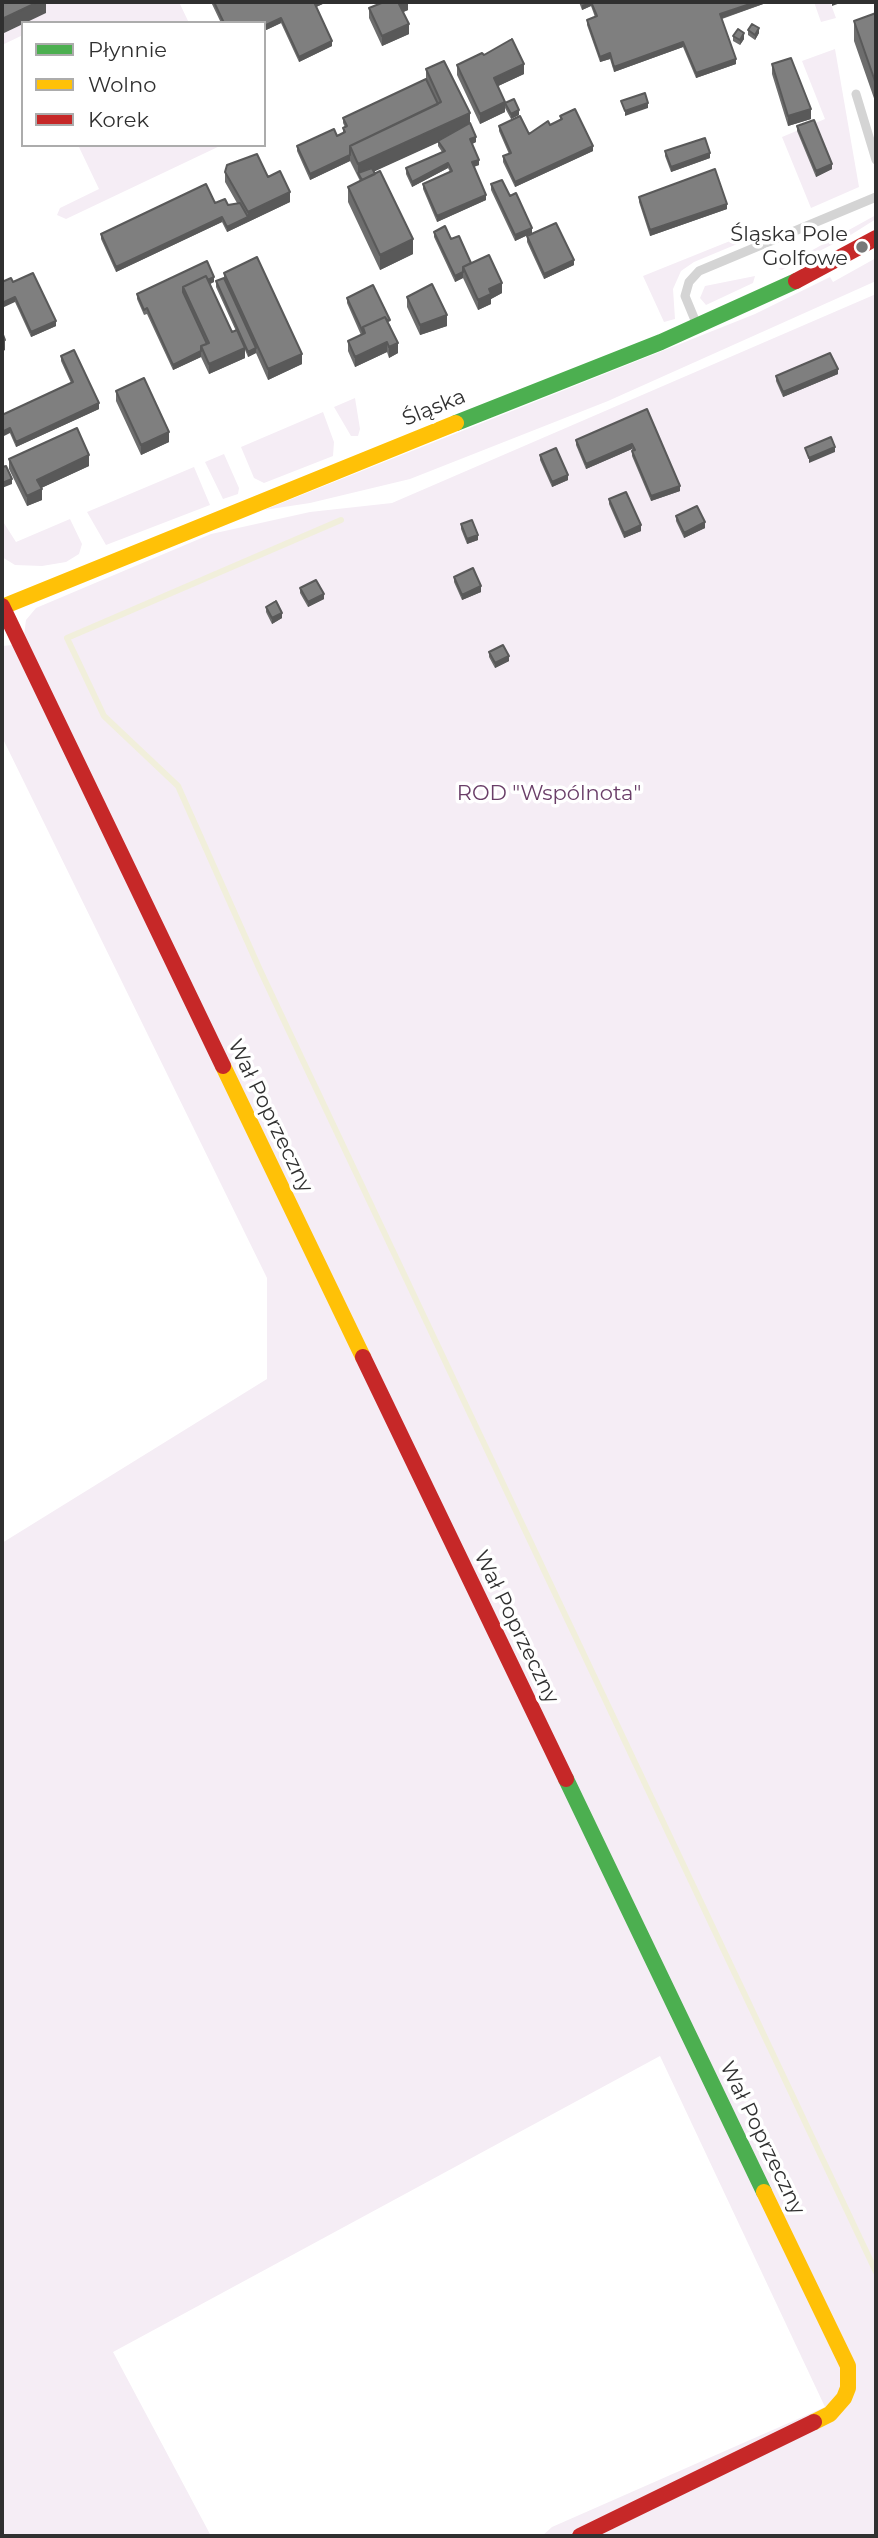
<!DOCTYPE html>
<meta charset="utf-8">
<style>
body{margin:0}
#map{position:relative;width:878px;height:2538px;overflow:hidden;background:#fff;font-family:Montserrat,sans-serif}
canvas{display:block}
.frame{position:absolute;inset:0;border:4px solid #303030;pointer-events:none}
.legend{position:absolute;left:21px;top:21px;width:245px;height:126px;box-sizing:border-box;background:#fff;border:2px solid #acacac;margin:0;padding:9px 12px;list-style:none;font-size:21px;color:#303030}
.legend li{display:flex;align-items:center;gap:14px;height:35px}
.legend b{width:35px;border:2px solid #acacac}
</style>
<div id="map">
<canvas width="878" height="2538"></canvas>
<div class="frame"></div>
<ul class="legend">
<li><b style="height:9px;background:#4caf50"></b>Płynnie</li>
<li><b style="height:9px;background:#ffc107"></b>Wolno</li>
<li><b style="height:9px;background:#c62828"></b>Korek</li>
</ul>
</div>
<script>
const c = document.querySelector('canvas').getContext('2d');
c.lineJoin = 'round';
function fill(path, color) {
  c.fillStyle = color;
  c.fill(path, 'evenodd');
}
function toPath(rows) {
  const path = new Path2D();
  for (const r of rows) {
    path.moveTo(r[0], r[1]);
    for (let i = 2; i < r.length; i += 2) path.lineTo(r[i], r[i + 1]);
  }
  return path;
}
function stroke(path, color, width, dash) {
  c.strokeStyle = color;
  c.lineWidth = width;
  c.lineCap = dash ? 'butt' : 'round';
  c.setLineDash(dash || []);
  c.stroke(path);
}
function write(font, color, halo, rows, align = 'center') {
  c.font = font + ' Montserrat,sans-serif';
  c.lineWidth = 7;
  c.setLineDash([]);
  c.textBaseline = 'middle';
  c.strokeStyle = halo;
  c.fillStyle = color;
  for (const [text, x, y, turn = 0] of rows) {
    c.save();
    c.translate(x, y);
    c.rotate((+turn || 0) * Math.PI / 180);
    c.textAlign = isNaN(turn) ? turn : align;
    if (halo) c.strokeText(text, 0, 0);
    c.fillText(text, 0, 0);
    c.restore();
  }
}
const green = toPath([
 [41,2,179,2,189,23,25,23],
 [814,2,830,2,836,18,821,22],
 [23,24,23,35,2,45,2,34],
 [835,49,859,187,811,208,782,137,825,119,802,61],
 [78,145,222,145,66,219,57,215,60,208,99,189],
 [876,215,876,219,849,236,782,270,778,269],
 [740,237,742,242,694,262,681,271,673,289,675,319,664,322,643,276],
 [876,258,876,281,608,401,410,479,310,503,264,510,755,314,830,277,833,282],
 [755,276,753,283,706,305,700,298,705,286],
 [876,294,876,2536,542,2536,552,2527,825,2407,660,2056,113,2352,211,2536,2,2536,2,1543,267,1379,267,1278,2,737,2,646,23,644,26,620,36,608,211,534,310,512,392,503],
 [355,398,360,429,358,436,351,436,334,407],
 [323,412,334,442,333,456,264,483,254,478,241,447],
 [224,454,239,488,238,494,223,499,205,462],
 [194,467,210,505,106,545,87,512],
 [70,519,82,544,79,554,66,562,42,566,15,565,2,557,2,520,16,542]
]);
const stream = toPath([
 [341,520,67,638,104,716,178,786,260,970,876,2272]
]);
const lane = toPath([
 [856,94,876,160],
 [697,325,685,296,689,282,699,271,876,197]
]);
const fast = toPath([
 [456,423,661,342,796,281],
 [566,1779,764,2192]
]);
const slow = toPath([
 [2,607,456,423],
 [223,1066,363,1357],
 [764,2192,848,2366,848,2388,844,2398,830,2414,814,2422]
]);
const jam = toPath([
 [796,281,876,238],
 [2,606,223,1066],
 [363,1357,566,1779],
 [580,2536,814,2422]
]);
const wall = toPath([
 [211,2,327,2,316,7,332,46,299,62,281,23,264,31,264,23,221,23],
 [408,2,408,10,403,12,409,34,382,46,369,18,369,8],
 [579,2,766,2,766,3,722,19,736,64,696,78,683,47,614,72,610,59,600,62,587,25,587,20,595,17,591,6,582,10],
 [876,13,876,104,854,41,854,21],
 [748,30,759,33,755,40,748,35],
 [733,36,744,39,740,45,733,41],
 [484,55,524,74,498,86,505,103,519,115,511,119,505,108,505,112,480,124,457,75,457,65],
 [772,64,811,119,788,126,772,74],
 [426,69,470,123,476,142,472,144,479,165,474,167,486,200,437,222,423,189,423,184,450,172,448,168,412,187,406,174,406,168,442,152,438,146,438,142,374,171,413,254,380,270,348,202,348,187,360,181,350,161,310,180,297,151,297,146,337,136,343,133,343,128,345,127,343,123,343,118,426,79],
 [560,116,593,151,515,187,503,162,503,156,509,154,499,131,499,126,529,134,560,120],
 [797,126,832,169,816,177,797,131],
 [665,151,710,158,671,172,665,156],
 [225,172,268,177,290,202,227,232,222,222,116,272,101,239,101,234,215,203,228,205,237,203,225,182],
 [491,184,510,196,532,233,515,241,491,190],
 [639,197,727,209,650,236,639,202],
 [434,232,451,239,471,263,502,293,491,299,491,304,478,310,463,278,455,282,434,237],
 [527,236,574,265,544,279,527,242],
 [224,273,302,364,268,380,256,353,248,357,245,350,245,358,209,374,201,357,173,370,147,314,144,315,137,299,137,294,214,282,210,284,232,332,236,331,216,287,216,281,224,278],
 [13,282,56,326,31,337,15,302],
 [407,297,447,326,420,335,407,307],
 [347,298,390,325,398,353,389,358,387,352,355,367,348,351,348,341,361,335,347,303],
 [61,356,99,409,16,447,2,415,71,383,61,361],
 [838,374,783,397,776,381,776,376],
 [116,391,169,442,141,455,116,401],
 [647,409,680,491,651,501,632,456,632,449,586,469,576,445,576,440],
 [540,455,568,480,552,487,540,460],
 [9,459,89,466,41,488,42,500,27,506,9,469],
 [609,499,641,531,624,538,609,504],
 [676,516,705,528,684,538,676,521],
 [461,524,478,540,467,544,461,529],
 [454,577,481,592,462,600,454,582],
 [300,588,324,599,308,607,300,593],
 [266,607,282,618,272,624,266,612],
 [489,652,509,661,495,668,489,657]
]);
const shadedWall = toPath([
 [38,2,46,2,46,13,25,23,23,23,23,24,2,34,2,19],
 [314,2,327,2,314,8],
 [403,2,408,2,408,10,399,14,399,4],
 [591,2,591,6,582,10,582,5],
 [750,2,766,2,766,3,720,19,720,14,750,4],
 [832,2,843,2,832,6],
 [281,18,281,23,264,31,264,26],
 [409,24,409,34,382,46,382,36],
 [759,28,759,33,755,40,755,35],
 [744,33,744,39,740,45,740,40],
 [332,41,332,46,299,62,299,57],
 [683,42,683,47,614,72,614,67],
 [610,53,610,59,600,62,600,57],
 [736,59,736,64,696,78,696,73],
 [524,64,524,74,494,88,494,78],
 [505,102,505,112,480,124,480,114],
 [648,103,648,108,625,116,625,111],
 [811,109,811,119,788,126,788,116],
 [519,110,519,115,511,119,511,114],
 [470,113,470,128,360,178,358,173,358,164],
 [476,137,476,142,470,145,470,139],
 [593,146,593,151,515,187,515,182],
 [710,153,710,158,671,172,671,167],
 [350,155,350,161,310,180,310,174],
 [479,160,479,165,472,167,472,162],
 [448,163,448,168,412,187,412,182],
 [832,164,832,169,816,177,816,171],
 [290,192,290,202,227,232,227,227,248,217,248,212],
 [486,195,486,200,437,222,437,216],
 [727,204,727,209,650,236,650,230],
 [222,217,222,222,116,272,116,267],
 [532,228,532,233,515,241,515,235],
 [413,239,413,254,380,270,380,255],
 [574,260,574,265,544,279,544,274],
 [463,272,463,278,455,282,455,276],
 [214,277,214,282,187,295,185,291],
 [502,283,502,293,491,299,491,304,478,310,478,300,489,289],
 [15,297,15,302,2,308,2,303],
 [447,315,447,326,420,335,420,325],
 [56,321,56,326,31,337,31,332],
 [5,340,5,350,2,352,2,342],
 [387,342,387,352,355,367,355,357],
 [398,343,398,353,389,358,389,347],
 [245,348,245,358,209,374,209,364],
 [256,348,256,353,248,357,248,352],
 [201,351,201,357,173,370,173,365],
 [302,354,302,364,268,380,268,369],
 [838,369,838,374,783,397,783,392],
 [99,403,99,409,16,447,16,442],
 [10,428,10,433,2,437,2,432],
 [169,432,169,442,141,455,141,445],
 [632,444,632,449,586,469,586,464],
 [835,447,835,452,809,463,809,458],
 [89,455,89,466,37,490,37,480],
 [568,475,568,480,552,487,552,482],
 [12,479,12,484,2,488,2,483],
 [680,486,680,491,651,501,651,496],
 [42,489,42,500,27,506,27,496],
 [705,522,705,528,684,538,684,533],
 [641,525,641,531,624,538,624,533],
 [478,535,478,540,467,544,467,539],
 [481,586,481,592,462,600,462,595],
 [324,594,324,599,308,607,308,602],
 [282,613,282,618,272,624,272,618],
 [509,656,509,661,495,668,495,663]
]);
const building = toPath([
 [2,2,38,2,2,19,2,2],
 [214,2,316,2,314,2,332,41,299,57,281,18,264,26,264,23,224,23,214,2],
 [384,2,403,2,399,4,409,24,382,36,369,8,384,2],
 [591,2,749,2,750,4,720,14,736,59,696,73,683,42,614,67,610,53,600,57,587,20,597,16,591,2],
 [876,13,876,84,854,21,876,13],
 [752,24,759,28,755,35,748,30,752,24],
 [738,29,744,33,740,40,733,36,738,29],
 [512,39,524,64,494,78,505,102,480,114,457,65,482,53,484,55,512,39],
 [791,58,811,109,788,116,772,64,791,58],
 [444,61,470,113,358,164,350,146,441,102,426,69,444,61],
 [426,79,438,104,350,146,350,155,310,174,297,146,334,129,337,136,345,132,343,128,347,126,343,118,426,79],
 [645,93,648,103,625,111,621,101,645,93],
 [514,99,519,110,511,114,505,103,514,99],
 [575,109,593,146,515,182,503,156,511,153,499,126,520,116,529,134,548,121,550,125,562,119,560,116,575,109],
 [814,120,832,164,816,171,797,126,814,120],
 [470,123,476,137,470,139,479,160,472,162,486,195,437,216,423,184,452,171,448,163,412,182,406,168,445,151,438,141,470,123],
 [705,138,710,153,671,167,665,151,705,138],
 [257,154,268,177,280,171,290,192,248,212,225,172,227,165,257,154],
 [372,168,375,174,362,180,358,173,372,168],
 [715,169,727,204,650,230,639,197,715,169],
 [380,171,413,239,380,255,348,187,380,171],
 [502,180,510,196,516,193,532,228,515,235,491,184,502,180],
 [206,184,215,203,225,199,228,205,240,203,248,217,227,227,222,217,116,267,101,234,206,184],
 [556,223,574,260,544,274,527,236,556,223],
 [445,226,451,239,459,236,471,263,463,267,463,272,455,276,434,232,445,226],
 [489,255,502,283,489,289,491,294,478,300,463,267,489,255],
 [257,257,302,354,268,369,224,273,257,257],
 [207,261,214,277,208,280,206,276,183,287,183,292,207,344,201,346,201,351,173,365,147,308,144,310,137,294,207,261],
 [33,273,56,321,31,332,15,297,2,303,2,282,11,278,13,282,33,273],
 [206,276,232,332,237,330,245,348,209,364,201,346,209,343,183,287,206,276],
 [224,278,256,348,248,352,216,281,224,278],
 [432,284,447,315,420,325,407,297,432,284],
 [373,285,390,320,388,321,385,317,363,327,363,332,347,298,373,285],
 [385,317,398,343,389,347,387,342,355,357,348,341,365,333,363,327,385,317],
 [2,332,5,340,2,342,2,332],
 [74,350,99,403,16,442,10,428,2,432,2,415,73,382,61,356,74,350],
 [830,353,838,369,783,392,776,376,830,353],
 [144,378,169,432,141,445,116,391,144,378],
 [647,409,680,486,651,496,632,451,635,450,632,444,586,464,576,440,647,409],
 [77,428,89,455,37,480,42,489,27,496,9,459,77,428],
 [831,437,835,447,809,458,805,448,831,437],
 [556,448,568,475,552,482,540,455,556,448],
 [6,466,12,479,2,483,2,467,6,466],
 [626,492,641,525,624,533,609,499,626,492],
 [697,506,705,522,684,533,676,516,697,506],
 [472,520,478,535,467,539,461,524,472,520],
 [473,568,481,586,462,595,454,577,473,568],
 [316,580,324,594,308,602,300,588,316,580],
 [276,601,282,613,272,618,266,607,276,601],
 [503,645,509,656,495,663,489,652,503,645]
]);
const markers = [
 [862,247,7,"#787878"]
];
const poiNames = [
 ["Śląska Pole",848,235],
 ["Golfowe",848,259]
];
const streetNames = [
 ["Śląska",434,408,-22],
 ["Wał Poprzeczny",270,1116,64],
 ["Wał Poprzeczny",516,1627,64],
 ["Wał Poprzeczny",762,2138,64]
];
const parkNames = [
 ["ROD \"Wspólnota\"",549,794]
];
fill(green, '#f5edf5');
stroke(stream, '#f1efdb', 6);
stroke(lane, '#d4d4d4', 9);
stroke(fast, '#4caf50', 16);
stroke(slow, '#ffc107', 16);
stroke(jam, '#c62828', 16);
fill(wall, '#6d6d6d');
fill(shadedWall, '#595959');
fill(building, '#7f7f7f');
stroke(building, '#595959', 2);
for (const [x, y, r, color] of markers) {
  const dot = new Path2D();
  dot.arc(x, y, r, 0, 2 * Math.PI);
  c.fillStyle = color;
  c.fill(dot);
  stroke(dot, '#fff', 2.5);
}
write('21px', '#303030', '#fff', poiNames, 'right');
write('21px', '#303030', '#fff', streetNames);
write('21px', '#6a3e68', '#fff', parkNames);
</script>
